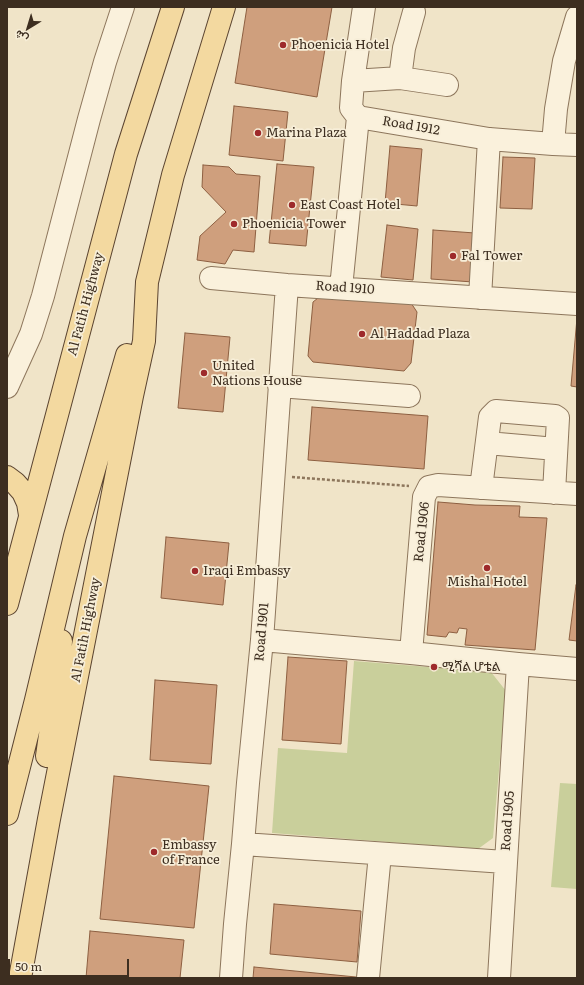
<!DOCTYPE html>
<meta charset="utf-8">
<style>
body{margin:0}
#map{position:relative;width:584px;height:985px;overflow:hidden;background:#f0e4c8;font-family:Literata,Vazirmatn,serif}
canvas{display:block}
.frame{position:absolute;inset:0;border:8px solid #3d2e20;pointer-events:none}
.north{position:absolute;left:8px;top:8px;width:40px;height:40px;-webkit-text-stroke:3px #f7eed8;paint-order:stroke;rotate:218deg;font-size:11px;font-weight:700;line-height:16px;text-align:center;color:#3d2e20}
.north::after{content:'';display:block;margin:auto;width:14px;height:18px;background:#3d2e20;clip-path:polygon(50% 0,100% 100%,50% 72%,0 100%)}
.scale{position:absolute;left:8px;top:959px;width:121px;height:18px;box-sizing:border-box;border:2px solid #3d2e20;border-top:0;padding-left:5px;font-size:12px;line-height:14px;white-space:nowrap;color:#3d2e20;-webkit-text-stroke:3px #f7eed8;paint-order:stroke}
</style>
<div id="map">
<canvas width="584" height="985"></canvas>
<div class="frame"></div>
<div class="north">ش</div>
<div class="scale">50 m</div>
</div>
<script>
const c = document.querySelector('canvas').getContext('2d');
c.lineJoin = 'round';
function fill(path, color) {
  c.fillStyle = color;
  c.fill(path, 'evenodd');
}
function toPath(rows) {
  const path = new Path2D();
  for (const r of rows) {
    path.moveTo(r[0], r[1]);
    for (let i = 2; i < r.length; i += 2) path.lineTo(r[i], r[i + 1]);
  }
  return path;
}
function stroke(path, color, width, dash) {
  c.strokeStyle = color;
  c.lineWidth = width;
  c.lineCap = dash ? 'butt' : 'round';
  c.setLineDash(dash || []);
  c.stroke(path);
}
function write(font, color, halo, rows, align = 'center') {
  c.font = font + ' Literata,"Noto Sans Ethiopic",serif';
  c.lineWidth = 3.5;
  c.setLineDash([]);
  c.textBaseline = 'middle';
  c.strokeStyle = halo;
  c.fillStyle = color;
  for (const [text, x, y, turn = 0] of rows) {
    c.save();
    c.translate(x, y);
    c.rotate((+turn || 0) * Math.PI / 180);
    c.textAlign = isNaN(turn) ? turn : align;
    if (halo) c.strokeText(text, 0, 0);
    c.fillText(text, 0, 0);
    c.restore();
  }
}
const green = toPath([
 [354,661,491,672,506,691,493,838,478,849,272,833,278,748,347,753],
 [560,783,577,784,577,889,551,887]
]);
const building = toPath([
 [247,7,332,7,317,97,235,83,247,7],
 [234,106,288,112,283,161,229,155,234,106],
 [390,146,422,149,417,206,385,203,390,146],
 [503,157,535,158,532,209,500,208,503,157],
 [277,164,314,167,306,246,269,243,277,164],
 [203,165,229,167,236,174,260,176,254,252,233,250,225,264,197,260,200,236,226,212,202,187,203,165],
 [387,225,418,229,413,280,381,277,387,225],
 [433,230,475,233,473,282,431,279,433,230],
 [323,294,411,303,417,312,411,363,404,371,313,362,308,356,313,302,323,294],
 [577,318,577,387,571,386,577,318],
 [185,333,230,337,223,412,178,408,185,333],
 [312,407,428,416,424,469,308,460,312,407],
 [438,502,475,505,520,506,519,517,547,518,535,650,465,645,467,629,459,628,457,633,449,632,446,637,427,635,438,502],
 [166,537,229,543,223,605,161,598,166,537],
 [576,585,577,585,577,641,569,640,576,585],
 [288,657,347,661,341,744,282,740,288,657],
 [155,680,217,685,211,764,150,760,155,680],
 [114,776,209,786,194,928,100,919,114,776],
 [274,904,361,911,357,962,270,954,274,904],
 [90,931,184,940,180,978,86,978,90,931],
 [254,967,356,977,356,978,253,978,254,967]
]);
const path = toPath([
 [292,477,409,486]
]);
const minor = toPath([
 [364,7,353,81,351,108,358,117,489,139,553,144,577,145],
 [400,78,447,85],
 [353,81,400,78,404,48,414,12],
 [553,144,556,109,564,61,577,17],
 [211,278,287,285,577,304],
 [341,288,358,117],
 [480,298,489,139],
 [279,386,409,396],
 [7,387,31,334,43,296,89,119,105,62,123,7],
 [487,443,556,449],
 [481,488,490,417,496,411,555,416,558,418,554,493],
 [262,640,411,653,518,664,577,669],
 [411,653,424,497,429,487,438,485,577,494],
 [243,844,505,862],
 [231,978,235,924,243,844,248,783,262,640,287,285],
 [368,978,380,854],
 [499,978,518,664]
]);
const major = toPath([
 [7,477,15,483,23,492,28,503,30,515],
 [7,604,126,154,173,7],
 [47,756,59,672,61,641],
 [7,814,36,700,75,536,127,355],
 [20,978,49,819,132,396,144,341,147,282,173,175,224,7]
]);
const markers = [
 [283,45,4,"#9e2a2b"],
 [258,133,4,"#9e2a2b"],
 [292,205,4,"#9e2a2b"],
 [234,224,4,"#9e2a2b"],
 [453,256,4,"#9e2a2b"],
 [362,334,4,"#9e2a2b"],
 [204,373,4,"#9e2a2b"],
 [487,568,4,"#9e2a2b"],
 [195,571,4,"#9e2a2b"],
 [434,667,4,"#9e2a2b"],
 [154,852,4,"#9e2a2b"]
];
const poiNames = [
 ["Phoenicia Hotel",291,45],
 ["Marina Plaza",266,133],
 ["East Coast Hotel",300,205],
 ["Phoenicia Tower",242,224],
 ["Fal Tower",461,256],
 ["Al Haddad Plaza",370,334],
 ["United",212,366],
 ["Nations House",212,381],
 ["Iraqi Embassy",203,571],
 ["Mishal Hotel",487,582,"center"],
 ["ሚሻል ሆቴል",442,667],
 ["Embassy",162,845],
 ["of France",162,860]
];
const streetNames = [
 ["Road 1912",411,126,10],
 ["Road 1910",345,288,4],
 ["Al Fatih Highway",86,304,-75],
 ["Road 1906",422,532,-84],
 ["Al Fatih Highway",86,630,-79],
 ["Road 1901",262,632,-85],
 ["Road 1905",508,821,-86]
];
fill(green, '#c9cf9b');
fill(building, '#cf9f7d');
stroke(building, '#8d5f41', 1);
stroke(minor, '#8d765c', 24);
stroke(major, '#5b4430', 24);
stroke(path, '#8d765c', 2.5, [3, 2]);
stroke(minor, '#faf1dc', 22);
stroke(major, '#f3d9a0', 22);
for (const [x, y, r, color] of markers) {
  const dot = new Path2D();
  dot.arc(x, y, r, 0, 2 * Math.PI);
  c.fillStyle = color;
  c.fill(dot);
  stroke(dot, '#f7eed8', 1.5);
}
write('13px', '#3d2e20', '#f7eed8', poiNames, 'left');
write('13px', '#3d2e20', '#f7eed8', streetNames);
</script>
